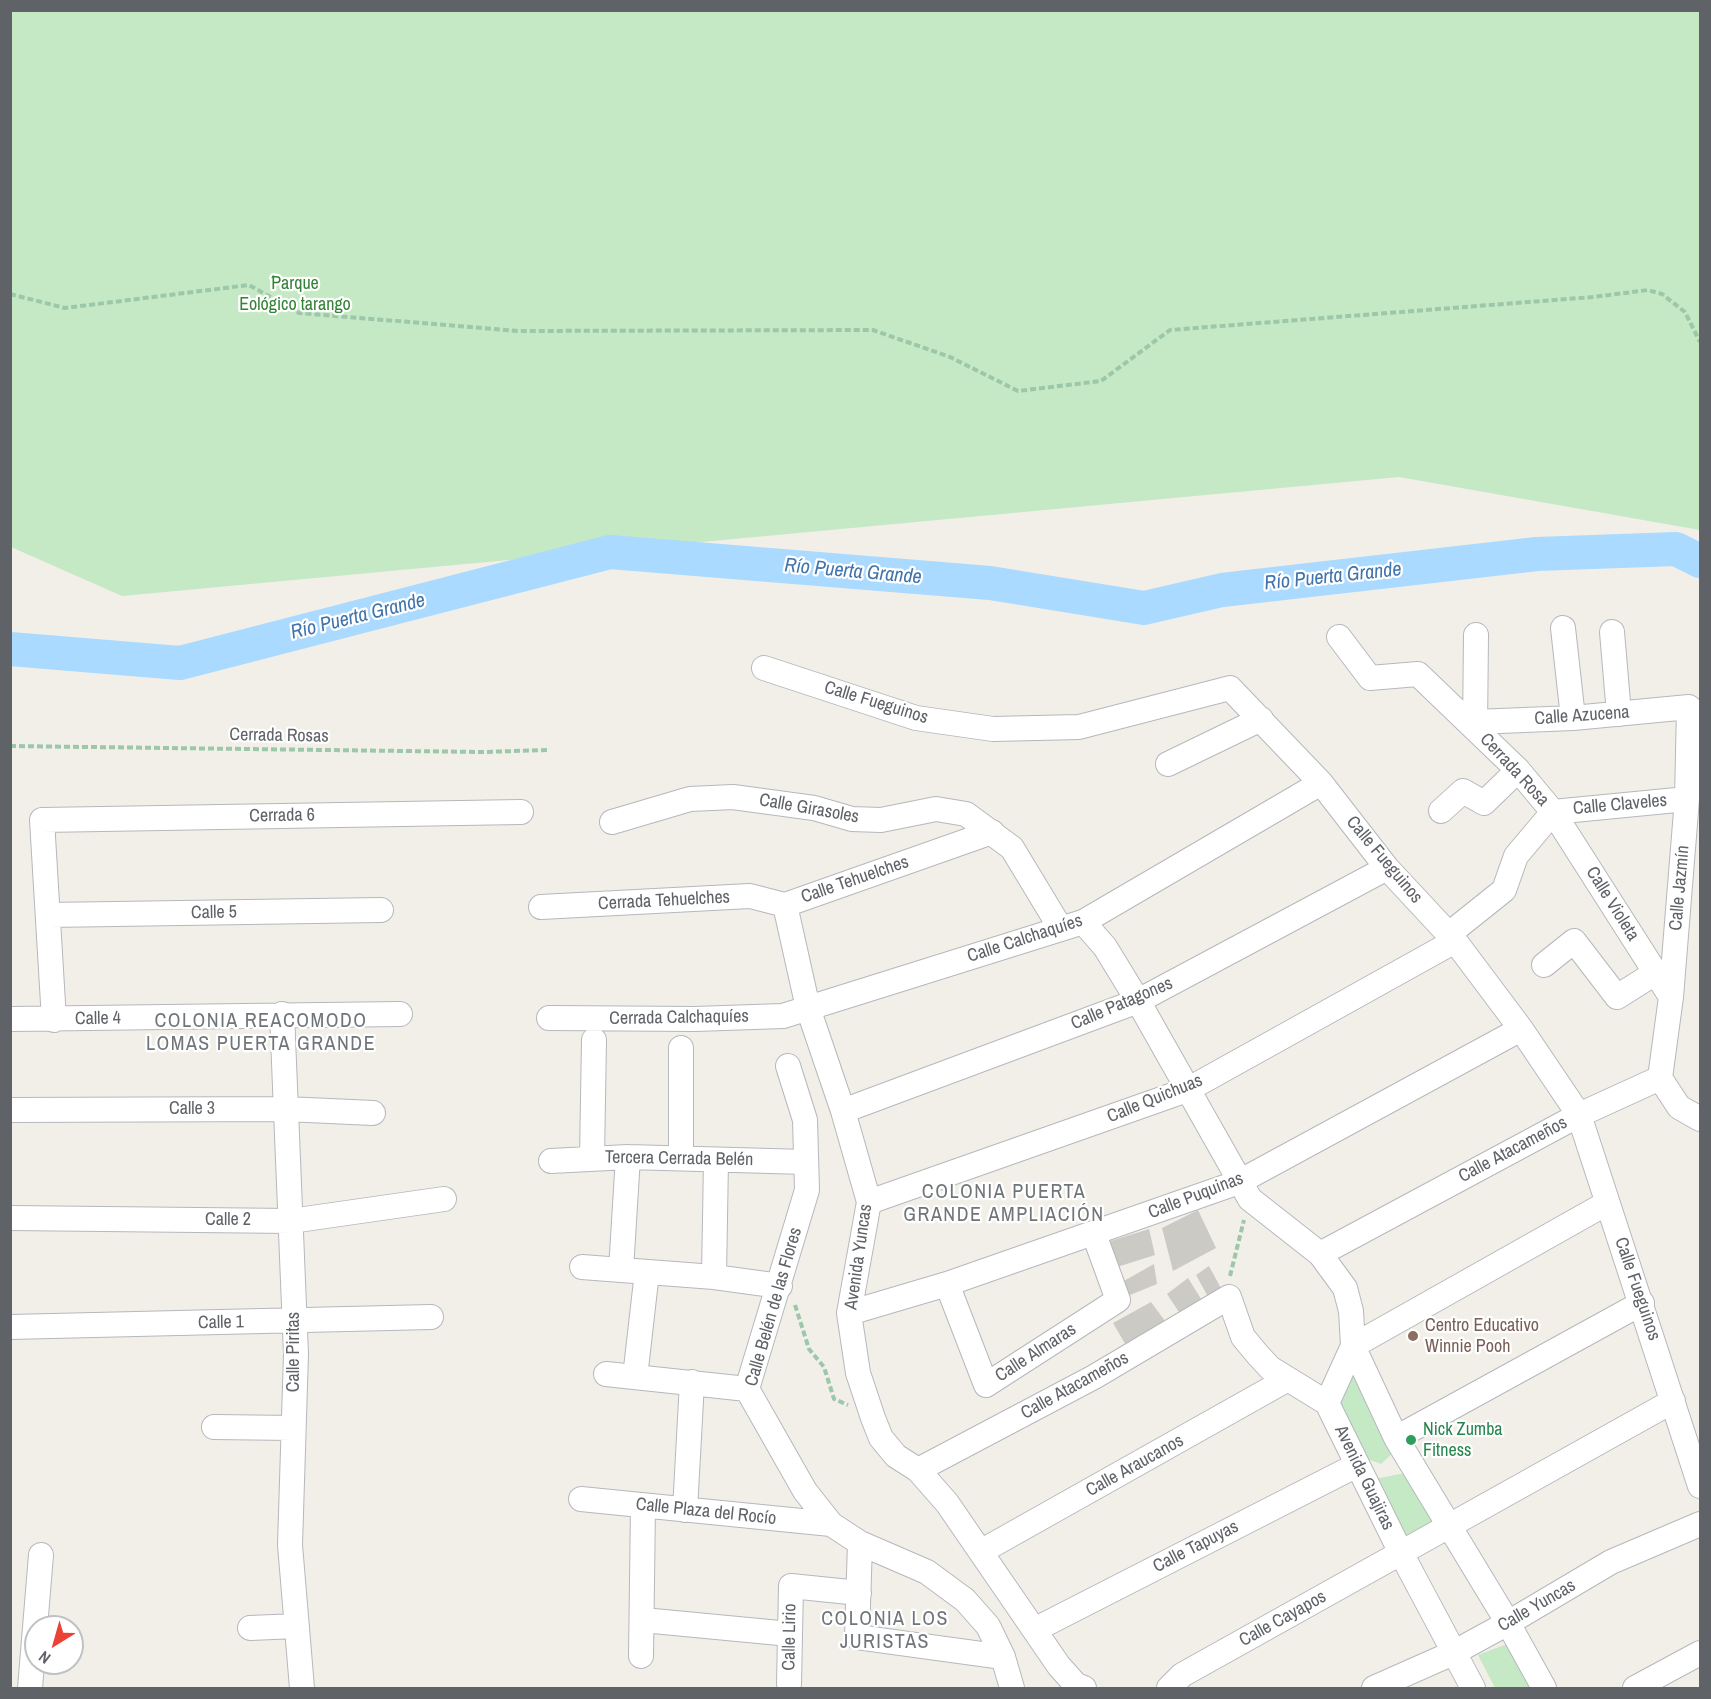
<!DOCTYPE html>
<meta charset="utf-8">
<style>
body{margin:0}
#map{position:relative;width:1711px;height:1699px;overflow:hidden;background:#f1efe8;font-family:"Archivo Narrow",sans-serif}
canvas{display:block}
.frame{position:absolute;inset:0;border:12px solid #5f6368;pointer-events:none}
.north{position:absolute;left:24px;top:1615px;width:60px;height:60px;box-sizing:border-box;background:#fff;border:2px solid #bfc1c3;border-radius:50%;rotate:217deg;font-size:16px;font-weight:700;line-height:24px;text-align:center;color:#5f6368}
.north::after{content:'';display:block;margin:auto;width:21px;height:27px;background:#ea4335;clip-path:polygon(50% 0,100% 100%,50% 72%,0 100%)}
</style>
<div id="map">
<canvas width="1711" height="1699"></canvas>
<div class="frame"></div>
<div class="north">N</div>
</div>
<script>
const c = document.querySelector('canvas').getContext('2d');
c.lineJoin = 'round';
function fill(path, color) {
  c.fillStyle = color;
  c.fill(path, 'evenodd');
}
function toPath(rows) {
  const path = new Path2D();
  for (const r of rows) {
    path.moveTo(r[0], r[1]);
    for (let i = 2; i < r.length; i += 2) path.lineTo(r[i], r[i + 1]);
  }
  return path;
}
function stroke(path, color, width, dash) {
  c.strokeStyle = color;
  c.lineWidth = width;
  c.lineCap = dash ? 'butt' : 'round';
  c.setLineDash(dash || []);
  c.stroke(path);
}
function write(font, color, halo, rows, align = 'center') {
  c.font = font + ' "Archivo Narrow",sans-serif';
  c.lineWidth = 4.5;
  c.setLineDash([]);
  c.textBaseline = 'middle';
  c.strokeStyle = halo;
  c.fillStyle = color;
  for (const [text, x, y, turn = 0] of rows) {
    c.save();
    c.translate(x, y);
    c.rotate((+turn || 0) * Math.PI / 180);
    c.textAlign = isNaN(turn) ? turn : align;
    if (halo) c.strokeText(text, 0, 0);
    c.fillText(text, 0, 0);
    c.restore();
  }
}
const green = toPath([
 [11,10,1700,11,1700,530,1399,477,122,596,11,547],
 [1354,1357,1397,1449,1381,1464,1362,1457,1338,1412],
 [1410,1472,1442,1527,1403,1549,1370,1480],
 [1507,1644,1531,1688,1495,1688,1478,1655]
]);
const river = toPath([
 [10,649,180,663,610,552,990,583,1144,608,1222,590,1537,554,1676,549,1700,561]
]);
const building = toPath([
 [1198,1210,1216,1248,1173,1271,1162,1228],
 [1149,1229,1155,1255,1114,1268,1107,1242],
 [1154,1264,1157,1284,1130,1295,1122,1282],
 [1209,1266,1223,1292,1207,1295,1196,1275],
 [1188,1278,1203,1302,1181,1315,1167,1294],
 [1151,1302,1168,1325,1127,1347,1113,1323]
]);
const path = toPath([
 [10,294,65,308,249,285,299,313,519,331,873,330,950,357,1018,391,1101,381,1170,330,1593,297,1648,290,1662,294,1685,312,1700,342],
 [10,746,483,752,547,750],
 [1230,1276,1244,1220],
 [795,1305,809,1349,824,1367,834,1399,848,1405]
]);
const minor = toPath([
 [1563,628,1573,718],
 [1612,632,1619,714],
 [1339,637,1370,678,1418,674,1518,770,1553,812,1671,997],
 [764,668,916,718,993,729,1079,727,1230,688,1321,783,1387,868,1455,941,1521,1029,1579,1115,1700,1486],
 [1475,722,1573,718,1689,707,1687,799,1671,997,1660,1078],
 [1475,728,1476,635],
 [1168,764,1261,719],
 [1441,811,1463,791,1484,803,1518,770],
 [1553,812,1687,799],
 [612,822,690,799,733,797,814,808,852,819,881,820,936,809,966,814,1012,848,1061,929],
 [785,905,808,1008,843,1111,869,1202,849,1313,858,1373,873,1418,881,1438,896,1456,918,1470,947,1503,1059,1666,1076,1685,1084,1688],
 [785,905,992,832],
 [541,907,750,896,785,905],
 [48,915,381,910],
 [1083,922,1105,947,1138,1001,1250,1199,1320,1254,1345,1288,1351,1311,1353,1346,1327,1403],
 [1449,934,1504,890,1516,856,1553,812],
 [1544,965,1574,941,1617,997,1655,973],
 [282,1014,296,1354,290,1545,302,1688],
 [549,1018,695,1019,783,1016,1083,922,1321,783],
 [11,1019,400,1014],
 [54,1020,42,820,521,812],
 [788,1066,805,1120,807,1190,747,1389,805,1491,831,1524,860,1543,927,1572,965,1600,988,1626,1003,1657,1012,1688],
 [1660,1078,1679,1107,1700,1119],
 [10,1110,286,1109,373,1113],
 [843,1111,1138,1001,1387,868],
 [592,1158,594,1040],
 [681,1158,681,1048],
 [551,1161,628,1157,806,1162],
 [869,1202,1187,1090,1455,941],
 [10,1218,291,1221,444,1199],
 [1320,1254,1579,1115,1660,1078],
 [582,1267,714,1277,780,1286],
 [621,1270,628,1157],
 [714,1277,716,1160],
 [947,1284,986,1385,1118,1300,1094,1234],
 [849,1313,947,1284,1239,1182,1521,1029],
 [10,1327,431,1317],
 [606,1374,747,1389],
 [635,1377,647,1272],
 [214,1427,293,1428],
 [1396,1438,1642,1303],
 [918,1470,1094,1377,1229,1297,1243,1337,1258,1355,1270,1368,1327,1403,1401,1553,1473,1688],
 [581,1499,831,1524],
 [685,1510,692,1382],
 [860,1543,857,1637,1003,1657],
 [982,1551,1288,1379],
 [643,1620,790,1634],
 [250,1628,297,1626],
 [1036,1629,1357,1465],
 [641,1656,643,1506],
 [789,1684,791,1586,859,1593],
 [30,1688,41,1555],
 [1169,1688,1182,1675,1673,1401],
 [1374,1688,1453,1653,1508,1623,1611,1562,1700,1524],
 [1544,1688,1508,1623,1396,1438,1353,1346,1607,1203],
 [1635,1688,1700,1653]
]);
const markers = [
 [1413,1336,6,"#8d6e63"],
 [1411,1440,6,"#2e9e5b"]
];
const parkNames = [
 ["´Parque",295,284],
 ["Eológico tarango",295,305]
];
const streetNames = [
 ["Calle Fueguinos",876,703,17],
 ["Calle Azucena",1582,716,-4],
 ["Cerrada Rosas",279,736,1],
 ["Cerrada Rosa",1514,770,47],
 ["Calle Claveles",1620,805,-5],
 ["Calle Girasoles",809,809,10],
 ["Cerrada 6",282,816,-1],
 ["Calle Fueguinos",1384,860,50],
 ["Calle Tehuelches",855,880,-19],
 ["Calle Jazmín",1680,888,-85],
 ["Cerrada Tehuelches",664,901,-3],
 ["Calle Violeta",1612,904,58],
 ["Calle 5",214,913,-1],
 ["Calle Calchaquíes",1025,939,-18],
 ["Calle Patagones",1122,1004,-23],
 ["Cerrada Calchaquíes",679,1018,-1],
 ["Calle 4",98,1019,-1],
 ["Calle Quichuas",1155,1099,-22],
 ["Calle 3",192,1109],
 ["Calle Atacameños",1513,1150,-28],
 ["Tercera Cerrada Belén",679,1159,1],
 ["Calle Puquinas",1196,1196,-21],
 ["Calle 2",228,1220],
 ["Avenida Yuncas",859,1257,-82],
 ["Calle Fueguinos",1637,1289,71],
 ["Calle Belén de las Flores",774,1307,-74],
 ["Calle 1",221,1323,-1],
 ["Calle Piritas",294,1352,-90],
 ["Calle Almaras",1036,1353,-33],
 ["Calle Atacameños",1075,1386,-29],
 ["Calle Araucanos",1135,1466,-29],
 ["Avenida Guajiras",1364,1478,64],
 ["Calle Plaza del Rocío",706,1512,6],
 ["Calle Tapuyas",1196,1547,-27],
 ["Calle Yuncas",1537,1606,-30],
 ["Calle Cayapos",1283,1619,-29],
 ["Calle Lirio",790,1637,-89]
];
const educationNames = [
 ["Centro Educativo",1425,1326],
 ["Winnie Pooh",1425,1347]
];
const leisureNames = [
 ["Nick Zumba",1423,1430],
 ["Fitness",1423,1451]
];
const waterNames = [
 ["Río Puerta Grande",853,572,5],
 ["Río Puerta Grande",1333,577,-6],
 ["Río Puerta Grande",358,617,-14]
];
const neighbourhoodNames = [
 ["COLONIA REACOMODO",261,1022],
 ["LOMAS PUERTA GRANDE",261,1045],
 ["COLONIA PUERTA",1004,1193],
 ["GRANDE AMPLIACIÓN",1004,1216],
 ["COLONIA LOS",885,1620],
 ["JURISTAS",885,1643]
];
fill(green, '#c5e8c5');
stroke(river, '#aadaff', 34);
fill(building, '#cccac5');
stroke(minor, '#b5b8bc', 26);
stroke(path, '#9cc7a9', 4, [6, 3]);
stroke(minor, '#fff', 24);
for (const [x, y, r, color] of markers) {
  const dot = new Path2D();
  dot.arc(x, y, r, 0, 2 * Math.PI);
  c.fillStyle = color;
  c.fill(dot);
  stroke(dot, '#fff', 2);
}
write('18px', '#348238', '#fff', parkNames);
write('18px', '#5f6368', '#fff', streetNames);
write('18px', '#785e54', '#fff', educationNames, 'left');
write('18px', '#27864d', '#fff', leisureNames, 'left');
write('italic 20px', '#4174aa', '#fff', waterNames);
c.letterSpacing = '1.5px';
write('20px', '#70757a', '#fff', neighbourhoodNames);
c.letterSpacing = '0px';
</script>
